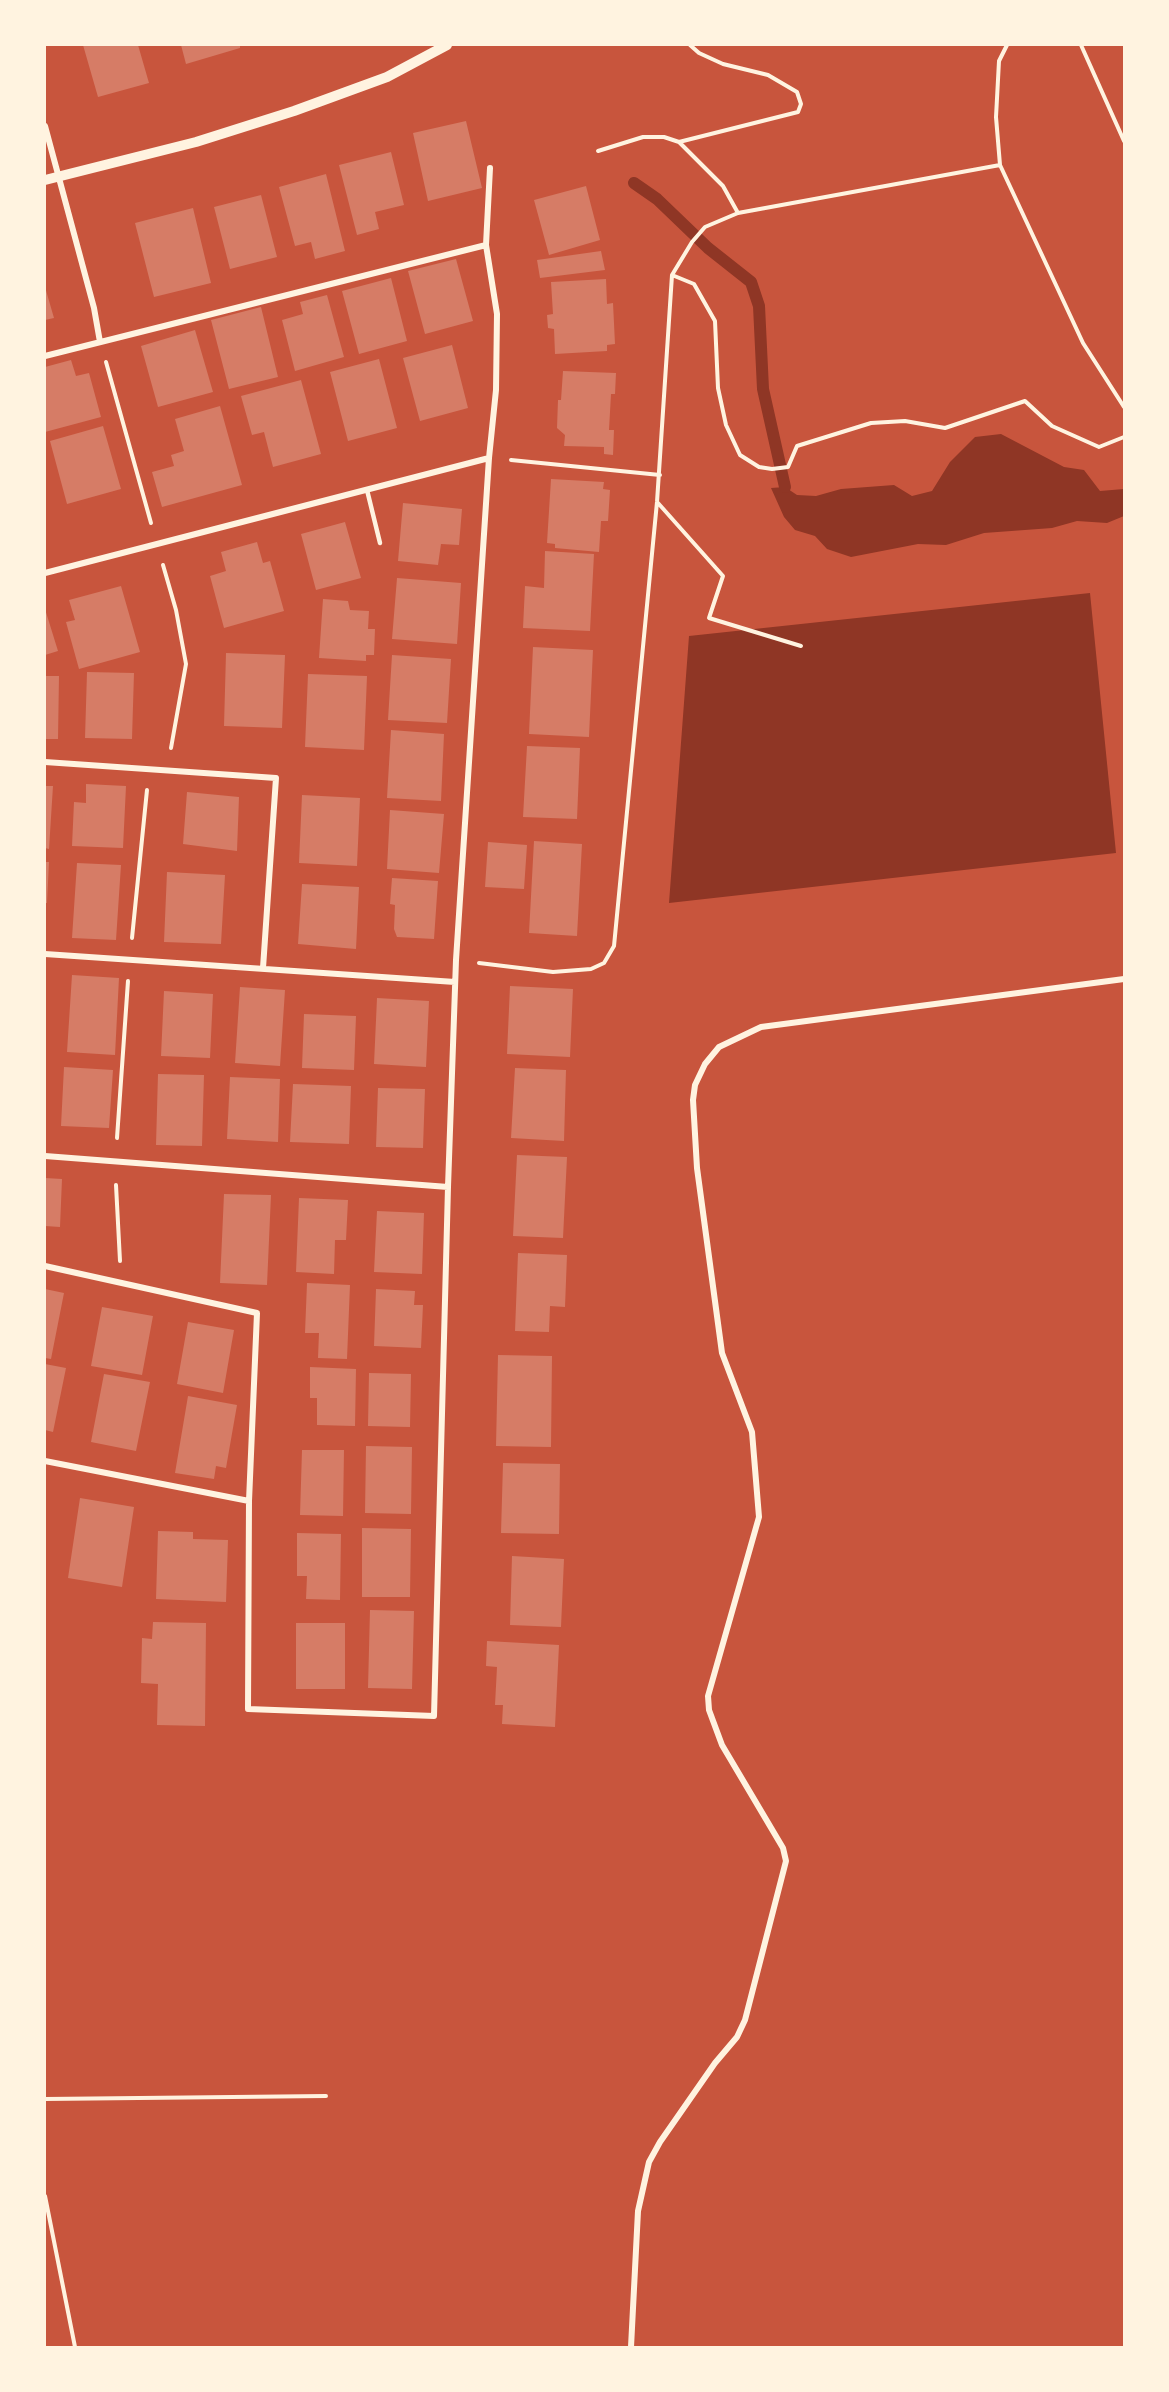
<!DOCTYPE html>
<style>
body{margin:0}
#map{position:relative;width:1169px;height:2392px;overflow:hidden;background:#c8553d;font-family:"DejaVu Sans",sans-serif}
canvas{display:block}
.frame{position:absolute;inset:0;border:46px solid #fff3e0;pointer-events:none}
</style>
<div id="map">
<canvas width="1169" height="2392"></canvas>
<div class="frame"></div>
</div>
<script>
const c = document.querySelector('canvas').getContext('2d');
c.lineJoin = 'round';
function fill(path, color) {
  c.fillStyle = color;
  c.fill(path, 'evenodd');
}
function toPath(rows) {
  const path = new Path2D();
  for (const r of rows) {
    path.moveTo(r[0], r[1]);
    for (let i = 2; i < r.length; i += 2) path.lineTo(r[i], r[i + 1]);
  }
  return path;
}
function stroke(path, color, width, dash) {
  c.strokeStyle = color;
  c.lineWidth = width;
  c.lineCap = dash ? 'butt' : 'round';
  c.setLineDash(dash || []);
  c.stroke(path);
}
const water = toPath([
 [1001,434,1064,467,1084,470,1100,491,1124,489,1124,516,1107,523,1077,521,1052,528,984,533,946,545,918,544,851,557,827,549,815,536,795,530,784,517,771,488,785,487,797,495,816,496,841,489,894,485,912,496,932,491,950,462,975,437],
 [1090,593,1116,853,669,903,689,636]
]);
const stream = toPath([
 [634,183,657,199,708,248,751,282,759,306,763,389,785,487]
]);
const building = toPath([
 [83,45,138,45,149,83,98,97],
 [181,45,240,45,240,48,186,64],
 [466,121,482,188,428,201,413,133],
 [391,152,404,205,375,212,379,229,357,235,339,165],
 [326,174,345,251,315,259,311,242,295,246,279,187],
 [586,186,600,240,549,255,534,200],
 [261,195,277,257,230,269,214,207],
 [193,208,211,283,154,297,135,223],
 [601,251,605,270,540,278,537,260],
 [456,259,473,321,425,334,408,271],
 [391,278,407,341,359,354,342,291],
 [606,279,607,304,613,303,615,344,607,345,607,351,555,354,554,329,548,328,547,315,553,314,551,282],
 [45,287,54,318,45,320],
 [327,295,344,357,295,371,282,320,303,314,300,302],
 [261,307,278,377,229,389,211,320],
 [195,330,213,392,158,407,141,346],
 [452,345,468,408,420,421,403,358],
 [379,359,397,428,348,441,330,372],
 [71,360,76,376,89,373,101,417,45,432,45,367],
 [563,371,616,373,615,394,611,394,609,430,614,430,613,455,604,454,604,447,564,446,565,435,557,428,558,400,561,400],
 [301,380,321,454,273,467,264,432,252,435,241,396],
 [220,406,242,485,162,507,152,472,174,466,171,455,184,451,175,419],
 [103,426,121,489,67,504,50,441],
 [551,479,604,482,603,489,610,490,608,521,601,521,599,552,555,548,555,544,547,543],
 [403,503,462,509,459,545,441,544,438,565,398,561],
 [345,522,361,578,316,590,301,534],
 [257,542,263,563,270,561,284,611,224,628,210,576,226,571,221,552],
 [545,551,594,554,590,631,523,628,525,586,544,588],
 [397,578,461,583,457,644,392,639],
 [121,586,140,652,79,669,66,622,75,620,69,600],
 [323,599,348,601,350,610,369,611,368,629,375,629,374,655,366,655,366,661,319,658],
 [45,609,58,651,45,655],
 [533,647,593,650,589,737,529,734],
 [226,653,285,655,282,728,224,726],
 [392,655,451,659,447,723,388,720],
 [87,672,134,673,132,739,85,738],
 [308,674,367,676,364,750,305,747],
 [45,676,59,676,58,739,45,739],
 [391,730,444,734,441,801,387,798],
 [527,746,580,748,577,819,523,817],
 [86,784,126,786,123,848,72,846,74,802,86,803],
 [45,786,53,786,49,849,45,848],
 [187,792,239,797,237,851,183,844],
 [302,795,360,798,357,866,299,863],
 [390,810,444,814,439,873,387,869],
 [534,841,582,844,577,936,529,933],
 [488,842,527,845,524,889,485,887],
 [45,862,49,862,47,903,45,903],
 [77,863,121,865,116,940,72,938],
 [167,872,225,875,221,944,164,942],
 [392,878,438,881,434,939,397,937,394,929,395,905,390,904],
 [302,884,359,887,356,949,298,944],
 [72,975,119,978,115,1055,67,1052],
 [510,986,573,989,570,1057,507,1054],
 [240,987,285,990,280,1066,235,1063],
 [164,991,213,994,210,1058,161,1056],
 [377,998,429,1001,426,1067,374,1064],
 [304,1014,356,1016,354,1070,302,1068],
 [64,1067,113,1070,109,1128,61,1126],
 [515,1068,566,1070,564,1141,511,1138],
 [158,1074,204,1075,202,1146,156,1145],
 [230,1077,280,1079,278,1142,227,1139],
 [293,1084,351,1086,349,1144,290,1142],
 [378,1088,425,1089,423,1148,376,1147],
 [517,1155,567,1157,563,1238,513,1236],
 [45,1178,62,1179,60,1227,45,1226],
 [224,1194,271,1195,267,1285,220,1283],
 [299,1198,348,1200,346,1240,335,1240,334,1274,296,1272],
 [377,1211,424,1213,422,1274,374,1272],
 [518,1253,567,1255,565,1307,550,1306,549,1332,515,1331],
 [307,1283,350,1285,347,1359,318,1358,319,1333,305,1333],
 [45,1289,64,1293,51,1359,45,1358],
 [376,1289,415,1291,414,1305,423,1305,421,1348,374,1346],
 [102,1307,153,1316,142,1375,91,1366],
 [188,1322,234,1330,223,1393,177,1384],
 [498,1355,552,1356,551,1447,496,1446],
 [45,1364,66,1368,53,1432,45,1430],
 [310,1367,356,1369,355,1426,317,1425,317,1398,310,1398],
 [369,1373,411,1374,410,1427,368,1426],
 [104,1374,150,1382,136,1451,91,1442],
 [188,1396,237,1405,226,1468,216,1466,214,1479,175,1473],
 [366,1446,412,1447,411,1514,365,1513],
 [302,1450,344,1450,343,1516,300,1515],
 [503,1463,560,1464,559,1534,501,1533],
 [80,1498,134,1507,122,1587,68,1578],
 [362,1528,411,1529,410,1597,362,1597],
 [158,1531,193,1532,193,1539,228,1540,226,1602,156,1599],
 [297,1533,341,1534,340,1600,306,1599,307,1576,297,1576],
 [512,1556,564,1559,561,1627,510,1625],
 [370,1610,414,1611,412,1689,368,1688],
 [153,1622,206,1623,205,1726,157,1725,158,1684,141,1683,142,1638,152,1639],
 [296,1623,345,1623,345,1689,296,1689],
 [487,1641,559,1645,555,1727,502,1724,503,1705,495,1705,497,1667,486,1666]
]);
const path = toPath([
 [1081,45,1124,141],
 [598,151,643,137,664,137,679,142,798,112,801,104,797,92,768,75,723,64,699,53,690,45],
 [1000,165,996,117,999,61,1007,45],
 [738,213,1000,165,1083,343,1124,407],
 [672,275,694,284,715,321,718,388,726,425,740,455,759,467,772,469,788,467,797,446,871,423,905,421,945,428,1025,401,1052,426,1099,447,1124,437],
 [106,362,151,523],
 [511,460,660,475],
 [658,503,723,576,709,618,801,646],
 [163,565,176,610,186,664,171,748],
 [132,938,147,790],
 [479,963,553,972,591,969,604,963,614,946,657,502,672,275,692,242,705,227,738,213,723,186,679,142],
 [117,1138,128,981],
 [116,1185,120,1261],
 [45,2099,326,2096],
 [45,2196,75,2347]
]);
const service = toPath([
 [367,490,380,543]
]);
const minor = toPath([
 [45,126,94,308,100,342],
 [486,245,490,168],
 [45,356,486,245,497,314,496,390,489,458,456,960,448,1187,434,1716,248,1709,249,1501,257,1313,45,1266],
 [45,573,489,458],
 [45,762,276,778,263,968],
 [45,954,455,982],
 [45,1156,448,1187],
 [45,1461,249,1501],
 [631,2347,638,2211,649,2162,660,2142,715,2063,737,2037,745,2020,786,1861,783,1848,722,1745,709,1710,708,1696,759,1517,752,1432,722,1353,697,1168,693,1100,695,1085,705,1064,719,1047,761,1027,1124,979]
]);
const tertiary = toPath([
 [45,180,196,142,294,111,387,77,447,45]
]);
fill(water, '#8f3625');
stroke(stream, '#8f3625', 12);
fill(building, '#d67c66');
stroke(path, '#fff3e0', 4);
stroke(service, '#fff3e0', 4.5);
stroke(minor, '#fff3e0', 6);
stroke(tertiary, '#fff3e0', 10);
</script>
